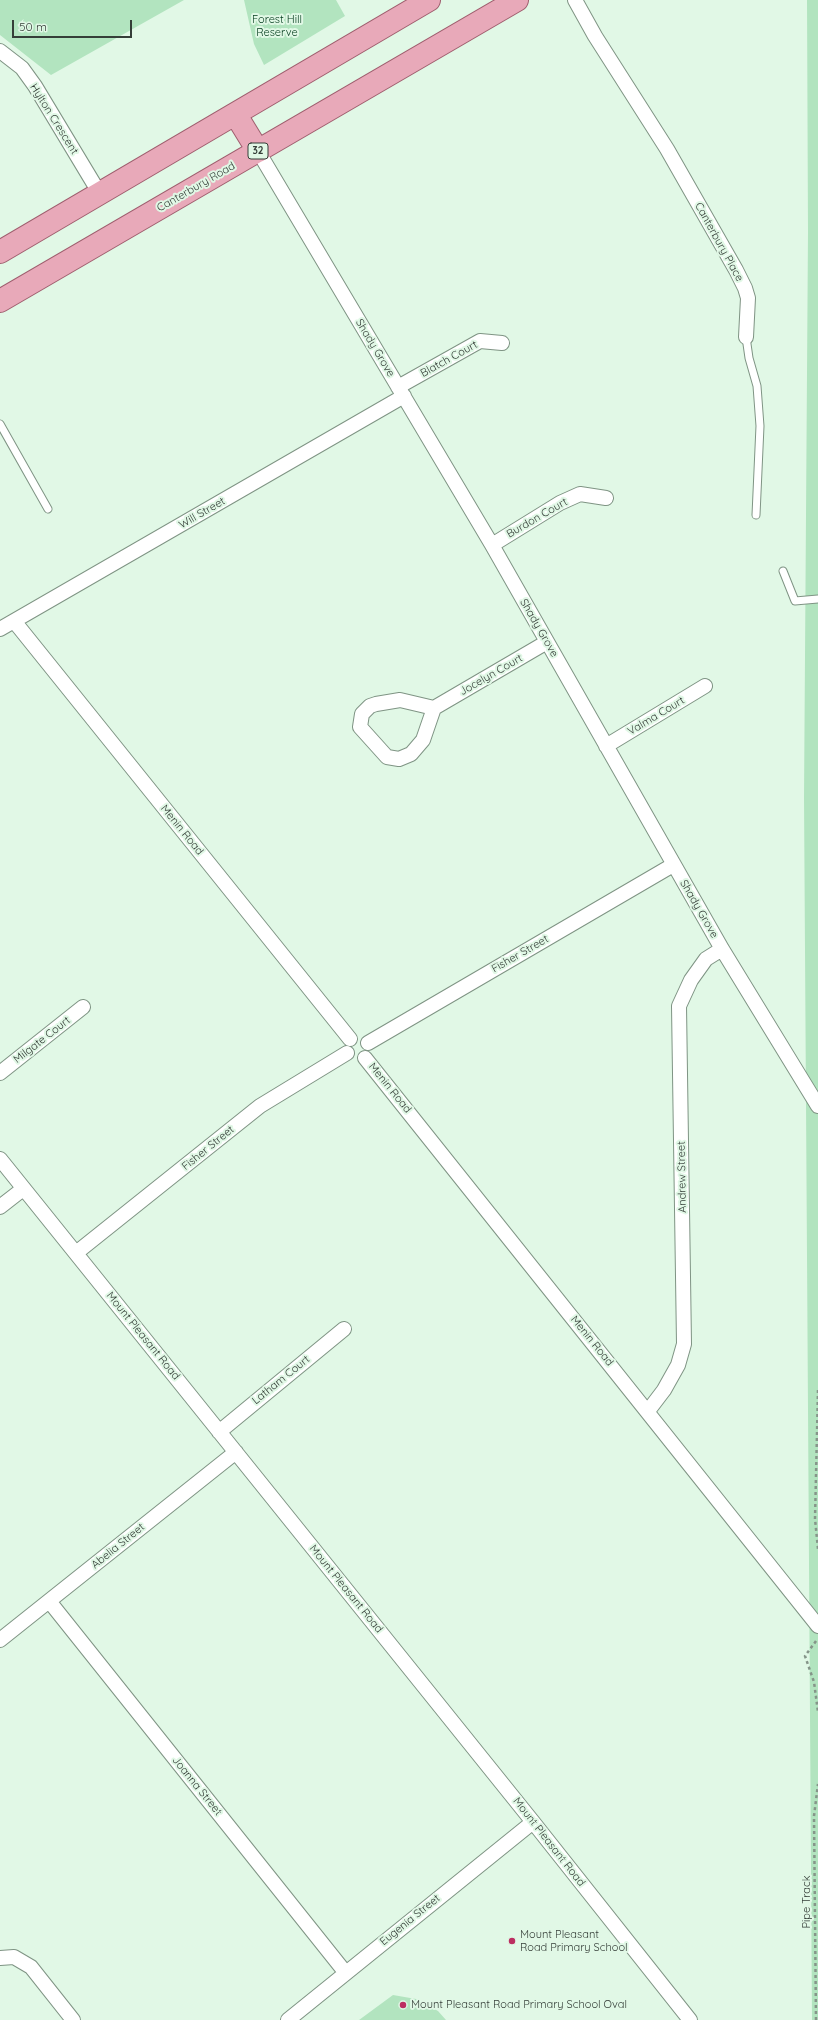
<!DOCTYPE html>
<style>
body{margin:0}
#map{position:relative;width:818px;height:2020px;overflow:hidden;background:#e1f8e6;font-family:Quicksand,sans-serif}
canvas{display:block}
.scale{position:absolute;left:12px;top:20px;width:120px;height:18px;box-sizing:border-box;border:2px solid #353e38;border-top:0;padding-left:5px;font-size:12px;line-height:14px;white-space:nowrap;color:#353e38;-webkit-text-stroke:3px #e1f8e6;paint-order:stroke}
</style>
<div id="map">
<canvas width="818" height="2020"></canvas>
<div class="scale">50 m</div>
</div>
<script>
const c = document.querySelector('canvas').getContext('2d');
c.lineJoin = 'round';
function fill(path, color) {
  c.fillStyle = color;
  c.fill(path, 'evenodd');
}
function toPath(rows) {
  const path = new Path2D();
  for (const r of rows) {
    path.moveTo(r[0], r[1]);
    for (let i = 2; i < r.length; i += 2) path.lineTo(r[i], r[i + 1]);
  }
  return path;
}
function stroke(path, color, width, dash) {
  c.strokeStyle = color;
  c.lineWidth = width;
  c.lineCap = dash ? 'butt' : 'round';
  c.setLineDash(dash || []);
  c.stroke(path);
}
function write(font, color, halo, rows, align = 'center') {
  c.font = font + ' Quicksand,sans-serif';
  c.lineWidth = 4;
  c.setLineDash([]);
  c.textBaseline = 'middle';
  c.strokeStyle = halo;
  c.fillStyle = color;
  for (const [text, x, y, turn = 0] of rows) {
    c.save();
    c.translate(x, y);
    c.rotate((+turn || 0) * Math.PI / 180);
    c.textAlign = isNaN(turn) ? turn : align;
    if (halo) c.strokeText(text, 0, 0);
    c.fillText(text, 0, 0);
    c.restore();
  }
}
const green = toPath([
 [0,0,184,0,51,75,0,35],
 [244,0,336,0,345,16,264,65,254,44],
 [807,0,818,0,818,2020,812,2020,804,797,808,232],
 [393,1995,416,1999,438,2011,446,2020,359,2020]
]);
const path = toPath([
 [818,1390,815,1519,818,1549],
 [816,1641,805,1656,814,1682,818,1712],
 [816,2020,814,1816,818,1784]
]);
const service = toPath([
 [746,337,749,358,757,386,760,426,756,515],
 [0,424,48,509],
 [783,571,795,601,818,599]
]);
const minor = toPath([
 [575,0,595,36,667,149,736,270,745,288,748,298,746,337],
 [0,51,22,68,35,86,100,194],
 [258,151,492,545,722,949,818,1106],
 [398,387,480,341,502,343],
 [492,545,560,503,580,494,606,498],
 [14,621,350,1039],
 [0,629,404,396],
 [434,708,400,700,376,704,370,706,362,714,360,727,387,757,399,759,411,754,423,740,434,708,547,642],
 [606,746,705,686],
 [368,1043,673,865],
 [365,1058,818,1626],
 [0,1073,83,1007],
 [0,1159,533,1822,690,2020],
 [0,1207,23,1189],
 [76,1253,260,1106,347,1053],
 [648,1411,664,1390,678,1365,684,1344,679,1006,691,980,706,959,722,949],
 [219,1432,344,1329],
 [49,1601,345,1972],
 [0,1640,236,1452],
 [0,1958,14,1957,31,1967,73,2020],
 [288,2020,533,1822]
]);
const primary = toPath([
 [236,115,258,151],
 [0,252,429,0],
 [0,301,517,0]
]);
const markers = [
 [512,1941,4,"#bc2e61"],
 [403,2005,4,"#bc2e61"]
];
const shields = [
 [258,151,20]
];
const shieldNames = [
 ["32",258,151]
];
const parkNames = [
 ["Forest Hill",277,20],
 ["Reserve",277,33]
];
const streetNames = [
 ["Hylton Crescent",54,119,58],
 ["Canterbury Road",196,187,-30],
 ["Canterbury Place",719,242,61],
 ["Shady Grove",375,348,59],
 ["Blatch Court",449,359,-29],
 ["Will Street",202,513,-30],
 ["Burdon Court",537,518,-30],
 ["Shady Grove",539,628,60],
 ["Jocelyn Court",491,675,-30],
 ["Valma Court",656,716,-31],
 ["Menin Road",182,830,51],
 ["Shady Grove",699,909,60],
 ["Fisher Street",520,954,-30],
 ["Milgate Court",42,1040,-38],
 ["Menin Road",390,1088,51],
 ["Fisher Street",208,1148,-39],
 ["Andrew Street",682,1177,-91],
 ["Mount Pleasant Road",143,1336,51],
 ["Menin Road",592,1341,51],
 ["Latham Court",281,1380,-39],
 ["Abelia Street",118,1546,-39],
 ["Mount Pleasant Road",346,1589,51],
 ["Joanna Street",197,1786,51],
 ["Mount Pleasant Road",549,1842,52],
 ["Pipe Track",807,1902,-90],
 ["Eugenia Street",410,1920,-39]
];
const poiNames = [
 ["Mount Pleasant",520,1935],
 ["Road Primary School",520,1948],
 ["Mount Pleasant Road Primary School Oval",411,2005]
];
fill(green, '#b2e4bf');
stroke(service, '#7f9484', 9);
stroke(minor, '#7f9484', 16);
stroke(primary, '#9f5e6e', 24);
stroke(path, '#859589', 2.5, [3, 3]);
stroke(service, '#fff', 7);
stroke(minor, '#fff', 14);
stroke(primary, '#e8a9b9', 22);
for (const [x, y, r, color] of markers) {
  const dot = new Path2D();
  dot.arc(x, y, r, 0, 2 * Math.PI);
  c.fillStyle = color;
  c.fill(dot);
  stroke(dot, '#e1f8e6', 1.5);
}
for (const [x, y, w] of shields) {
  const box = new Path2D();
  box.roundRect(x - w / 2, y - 8, w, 16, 3);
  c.fillStyle = '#e1f8e6';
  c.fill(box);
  stroke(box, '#353e38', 1);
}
write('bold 10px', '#353e38', null, shieldNames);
write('11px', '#00391a', '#e1f8e6', parkNames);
write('11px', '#353e38', '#e1f8e6', streetNames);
write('11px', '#353e38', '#e1f8e6', poiNames, 'left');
</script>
